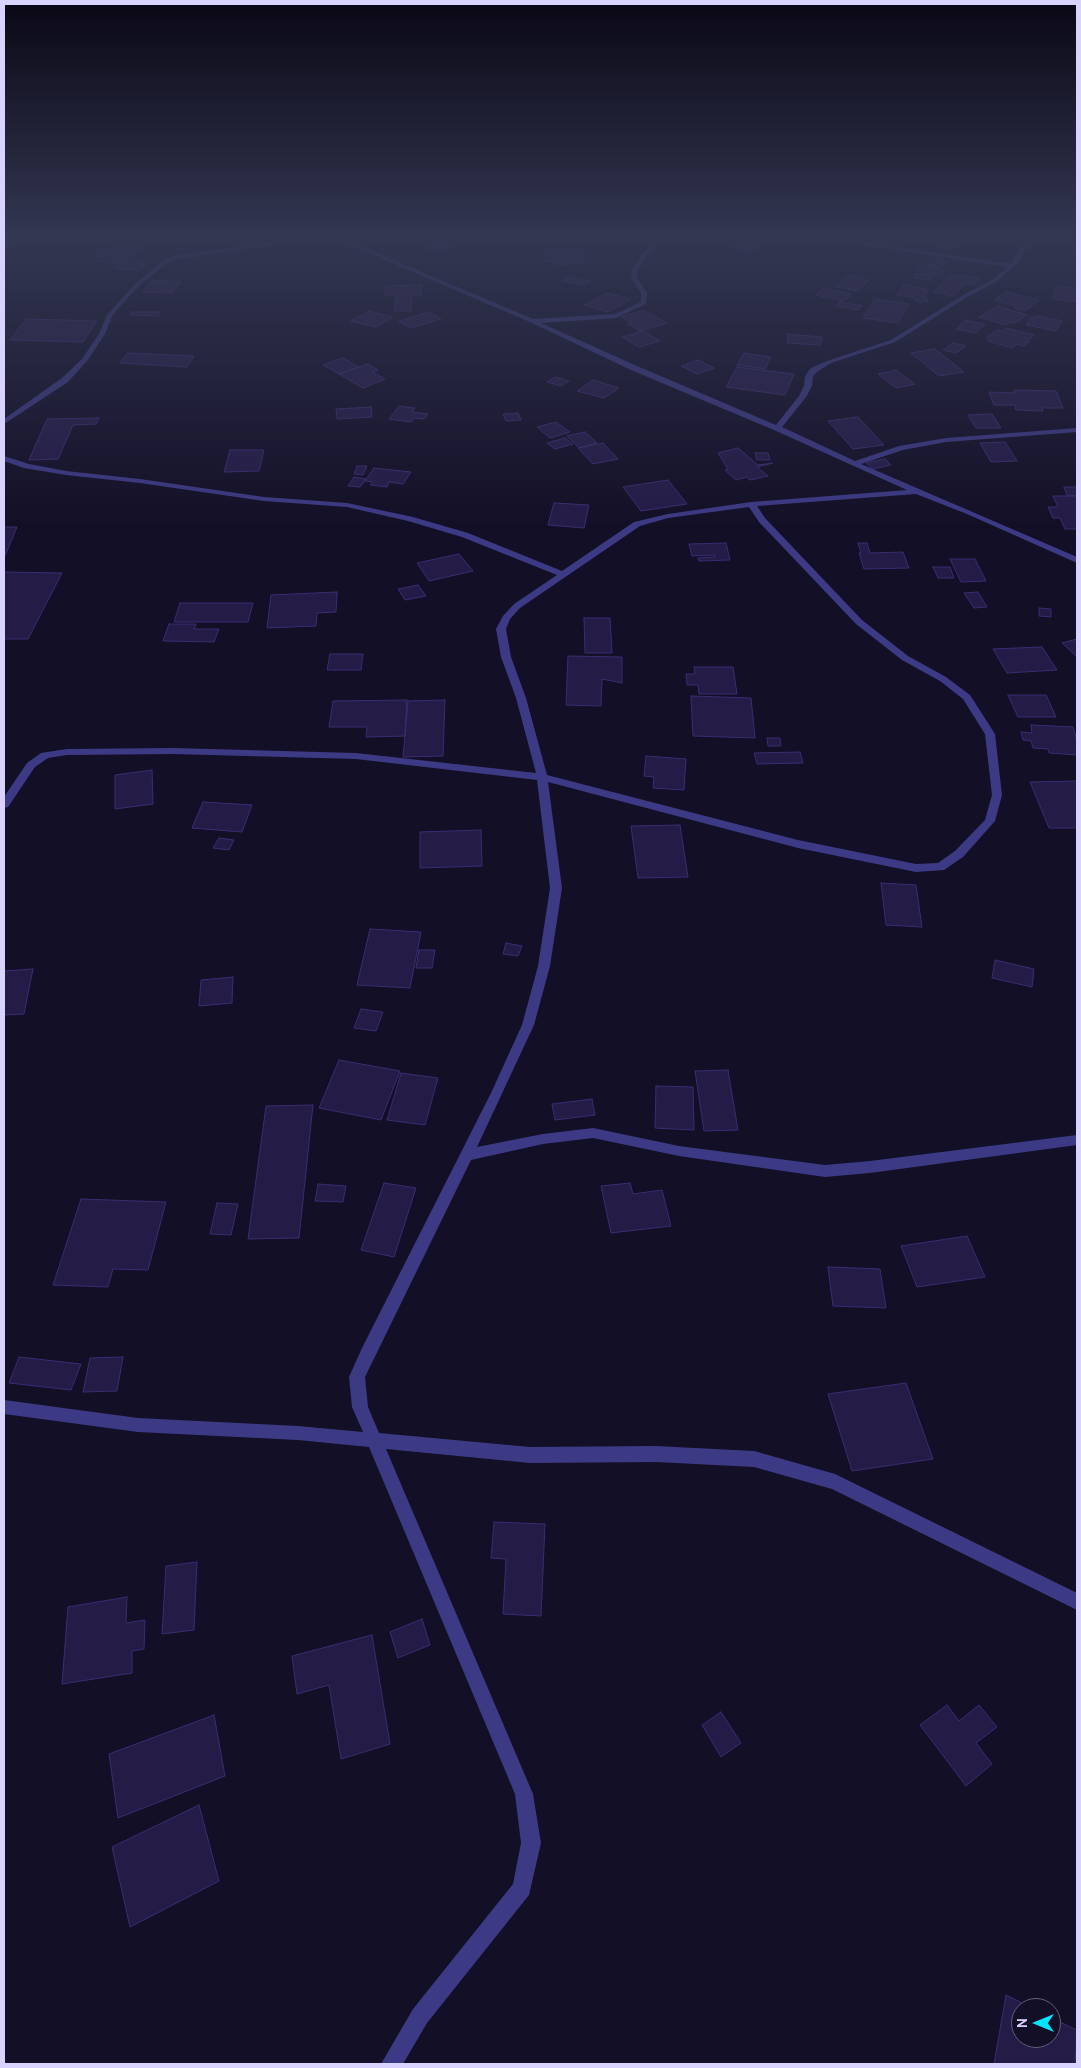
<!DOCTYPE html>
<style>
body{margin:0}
#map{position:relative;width:1081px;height:2068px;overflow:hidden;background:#130f26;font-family:Cabin,sans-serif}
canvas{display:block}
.frame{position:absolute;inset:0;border:5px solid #d9d4ff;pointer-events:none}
.north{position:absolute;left:1011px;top:1998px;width:50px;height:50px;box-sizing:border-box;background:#130f26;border:1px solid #625e7d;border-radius:50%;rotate:270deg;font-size:14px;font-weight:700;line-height:20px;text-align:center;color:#d9d4ff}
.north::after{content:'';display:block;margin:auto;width:18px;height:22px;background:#00e5ff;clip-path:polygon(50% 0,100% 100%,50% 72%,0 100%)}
</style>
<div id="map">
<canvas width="1081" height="2068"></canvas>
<div class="frame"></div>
<div class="north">N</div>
</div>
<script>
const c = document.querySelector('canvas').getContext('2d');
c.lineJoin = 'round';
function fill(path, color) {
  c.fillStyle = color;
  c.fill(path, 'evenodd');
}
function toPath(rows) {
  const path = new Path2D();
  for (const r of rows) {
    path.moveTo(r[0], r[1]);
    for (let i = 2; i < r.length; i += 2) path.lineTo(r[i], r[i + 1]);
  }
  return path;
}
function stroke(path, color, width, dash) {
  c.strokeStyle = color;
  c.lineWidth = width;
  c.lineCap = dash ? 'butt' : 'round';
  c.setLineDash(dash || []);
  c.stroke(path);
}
const building = toPath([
 [745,240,764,243,754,252,734,249,745,240],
 [925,240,959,240,959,246,938,247,940,244,925,243,925,240],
 [448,244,448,250,430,250,430,245,448,244],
 [117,246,139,248,126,261,147,262,139,270,115,269,120,263,93,261,102,252,111,253,117,246],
 [545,252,584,253,582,263,568,263,567,265,558,264,559,262,543,261,545,252],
 [935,259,947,262,940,268,927,265,935,259],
 [923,265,945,270,940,275,917,270,923,265],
 [916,273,933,275,930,280,913,278,916,273],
 [960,274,979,278,973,285,965,284,954,296,934,292,948,277,960,274],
 [847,275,869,280,858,291,836,287,847,275],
 [567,277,591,281,586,286,562,281,567,277],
 [152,280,181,282,172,293,143,292,152,280],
 [422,285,421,295,412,295,411,311,394,311,396,295,385,295,386,286,422,285],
 [904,285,927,289,926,292,928,292,924,297,929,301,919,302,914,300,916,298,897,295,904,285],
 [1056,286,1077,288,1077,302,1053,299,1056,286],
 [823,288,851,294,844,301,816,295,823,288],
 [1006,292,1039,300,1025,311,1014,308,1017,306,994,300,1006,292],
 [607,293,631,299,608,312,584,305,607,293],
 [875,299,909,304,898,323,863,318,875,299],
 [840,302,862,306,858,310,836,306,840,302],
 [997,306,1027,315,1015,323,1010,322,1005,325,979,317,997,306],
 [643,310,667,323,640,331,628,324,633,323,621,317,643,310],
 [369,311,393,317,376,327,351,321,369,311],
 [130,312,160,312,158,316,131,315,130,312],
 [430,312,441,319,410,328,399,321,430,312],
 [1038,316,1062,321,1056,331,1026,325,1030,318,1038,316],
 [26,319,97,321,83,342,10,340,26,319],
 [965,320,985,324,976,333,956,329,965,320],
 [1006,328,1034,335,1029,340,1023,338,1020,340,1029,342,1024,346,1017,344,1012,348,988,341,987,337,997,330,1002,331,1006,328],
 [643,331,660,341,639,347,622,337,643,331],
 [788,334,822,337,821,345,787,343,788,334],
 [953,343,966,346,956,353,943,350,953,343],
 [935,349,964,372,939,376,911,353,935,349],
 [128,353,194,356,187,367,120,363,128,353],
 [744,353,771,357,765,369,737,365,744,353],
 [343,358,359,367,339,374,323,365,343,358],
 [698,360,714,368,697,374,681,366,698,360],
 [368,364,378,370,372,372,385,379,363,388,339,374,368,364],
 [737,367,794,374,785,395,726,387,737,367],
 [896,370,915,384,896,388,878,374,896,370],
 [555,377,569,381,561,386,547,382,555,377],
 [593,380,619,388,604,398,577,391,593,380],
 [1014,390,1056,391,1063,408,1042,408,1043,411,1016,410,1015,405,994,405,989,392,1015,393,1014,390],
 [399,406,415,408,412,412,428,414,424,419,414,418,411,422,389,419,399,406],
 [371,407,372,417,337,419,336,409,371,407],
 [518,413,521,420,506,421,503,414,518,413],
 [992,414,1001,428,976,428,968,415,992,414],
 [858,417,884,445,853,449,828,421,858,417],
 [99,418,96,424,73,425,58,459,29,460,47,419,99,418],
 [556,422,570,432,550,438,537,427,556,422],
 [585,432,597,443,579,448,567,436,585,432],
 [565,438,573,444,555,449,547,443,565,438],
 [1005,442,1017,461,991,462,980,443,1005,442],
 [603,443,618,459,593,464,578,448,603,443],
 [738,448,758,465,773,463,757,467,768,476,750,480,747,477,736,480,725,470,728,469,718,453,738,448],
 [230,450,264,450,259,471,224,472,230,450],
 [755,453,768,453,770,460,757,460,755,453],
 [885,459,891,465,873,469,866,463,885,459],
 [357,466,367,466,363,475,354,474,357,466],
 [374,468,411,472,403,484,389,482,387,487,370,485,373,482,365,481,374,468],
 [354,477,366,479,360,487,348,486,354,477],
 [668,480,687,504,641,511,623,487,668,480],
 [1064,487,1077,487,1077,496,1067,495,1064,487],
 [1053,496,1077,496,1077,529,1065,529,1060,518,1053,518,1048,507,1058,507,1053,496],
 [554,503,589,505,584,528,548,525,554,503],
 [4,527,17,527,4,558,4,527],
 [726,543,730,560,699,561,698,558,715,557,715,555,692,556,689,544,726,543],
 [858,543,867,543,870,553,903,552,909,568,864,569,859,553,861,553,858,543],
 [459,554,473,571,429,581,417,563,459,554],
 [950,559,975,559,986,581,961,582,950,559],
 [933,567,950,567,954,578,938,578,933,567],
 [4,572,62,573,28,639,4,639,4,572],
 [418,585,426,596,405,600,398,589,418,585],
 [337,592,336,612,317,613,316,626,267,628,271,595,337,592],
 [978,592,987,607,974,608,964,593,978,592],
 [180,603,253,603,248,622,174,622,180,603],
 [1039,608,1051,609,1051,617,1039,616,1039,608],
 [584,618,610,618,612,653,585,653,584,618],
 [169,624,196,624,194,629,219,629,214,642,163,641,169,624],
 [1077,639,1077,657,1062,643,1077,639],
 [1042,647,1057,670,1007,673,993,649,1042,647],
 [330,654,363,654,361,670,327,670,330,654],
 [568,656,622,657,622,683,602,679,601,706,566,705,568,656],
 [694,667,733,667,737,694,699,694,698,685,687,685,686,674,695,674,694,667],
 [1008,695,1046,695,1056,717,1018,717,1008,695],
 [691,696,751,698,755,738,693,736,691,696],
 [407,700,405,736,366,737,367,727,329,727,333,701,407,700],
 [445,700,443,756,403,757,408,701,445,700],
 [1031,725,1073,727,1077,741,1077,755,1049,753,1048,749,1033,748,1031,741,1023,740,1021,732,1032,733,1031,725],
 [767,738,780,738,781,746,768,746,767,738],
 [800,752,803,763,757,764,754,753,800,752],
 [646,756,686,759,684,790,653,788,654,777,644,776,646,756],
 [152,770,153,804,115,809,115,775,152,770],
 [1077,781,1077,828,1049,828,1030,782,1077,781],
 [203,802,252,805,242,832,192,828,203,802],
 [680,825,688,877,638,878,631,826,680,825],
 [481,830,482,866,420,868,420,832,481,830],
 [219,838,234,840,229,850,213,848,219,838],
 [881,883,916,885,922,927,886,925,881,883],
 [370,929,421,932,410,988,357,985,370,929],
 [506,943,522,946,518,956,503,954,506,943],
 [419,950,435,950,432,968,416,968,419,950],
 [995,960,1034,969,1032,987,992,978,995,960],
 [33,969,24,1014,4,1015,4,971,33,969],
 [233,977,232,1003,199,1006,201,980,233,977],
 [361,1009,383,1012,376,1031,354,1028,361,1009],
 [339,1060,400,1071,381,1120,319,1108,339,1060],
 [728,1070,738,1130,704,1131,695,1071,728,1070],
 [401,1073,438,1078,425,1125,387,1120,401,1073],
 [656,1086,693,1087,694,1130,655,1128,656,1086],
 [592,1099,595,1115,555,1120,552,1104,592,1099],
 [313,1105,299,1238,248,1239,266,1106,313,1105],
 [384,1183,416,1188,394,1257,361,1250,384,1183],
 [630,1183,633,1194,662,1190,671,1226,611,1233,601,1186,630,1183],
 [318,1184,346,1186,343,1202,315,1201,318,1184],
 [81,1199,166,1202,148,1270,113,1269,108,1287,53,1285,81,1199],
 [217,1203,238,1204,231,1235,210,1234,217,1203],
 [967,1236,985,1277,917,1287,901,1246,967,1236],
 [828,1267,880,1269,886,1308,833,1306,828,1267],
 [19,1357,81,1364,71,1390,9,1383,19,1357],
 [123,1357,117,1391,83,1392,90,1358,123,1357],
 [906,1383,933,1459,852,1471,828,1394,906,1383],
 [494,1522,545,1524,541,1616,503,1614,506,1559,491,1558,494,1522],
 [197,1562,194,1630,162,1634,166,1566,197,1562],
 [127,1597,126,1623,145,1620,144,1649,132,1651,132,1673,62,1684,68,1607,127,1597],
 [422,1619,430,1645,398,1658,390,1632,422,1619],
 [372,1635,390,1744,341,1759,329,1685,297,1694,292,1656,372,1635],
 [947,1705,959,1721,979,1705,997,1727,976,1743,992,1764,966,1786,920,1725,947,1705],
 [721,1712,741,1743,721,1757,702,1725,721,1712],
 [214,1715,225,1776,118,1818,109,1754,214,1715],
 [199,1805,219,1881,130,1927,112,1847,199,1805],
 [1006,1995,1032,2008,1021,2008,1021,2038,1051,2038,1051,2018,1077,2030,1075,2064,994,2064,1006,1995]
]);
const minor = toPath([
 [291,240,307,240,178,259,167,263,140,285,122,304,112,316,105,334,87,361,68,382,4,424,4,419,62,378,82,359,99,334,107,315,136,283,163,261,177,255,291,240],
 [338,240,346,240,533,319,615,314,641,302,641,293,631,278,632,270,641,254,657,240,663,240,646,256,638,270,637,278,647,293,646,304,616,318,541,323,637,366,776,425,799,396,804,386,805,376,811,368,827,361,891,340,965,294,992,280,1008,267,831,240,846,240,1011,264,1025,240,1031,240,1020,261,996,282,969,296,895,342,831,363,817,372,813,376,812,386,806,397,782,427,855,461,899,446,946,438,1077,428,1077,432,946,442,903,450,861,464,1077,557,1077,563,967,514,916,494,757,506,765,518,862,620,908,656,946,677,970,695,995,734,1002,795,995,821,963,857,944,870,916,872,798,848,548,782,562,888,550,966,534,1025,477,1147,543,1134,593,1128,679,1146,825,1165,870,1161,1077,1135,1077,1145,870,1173,825,1177,679,1156,593,1138,543,1144,471,1160,365,1377,368,1407,379,1433,530,1447,656,1446,754,1451,835,1474,1077,1593,1077,1610,832,1489,754,1467,656,1462,530,1463,386,1449,533,1794,541,1843,529,1895,427,2023,403,2064,381,2064,413,2009,513,1884,521,1843,515,1794,369,1447,298,1440,138,1432,4,1414,4,1400,138,1418,298,1426,363,1432,352,1407,349,1377,362,1348,491,1093,522,1025,538,966,550,888,537,780,356,759,174,754,67,755,48,758,35,767,8,807,4,808,4,797,27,763,41,753,67,749,174,748,356,753,536,773,516,698,501,657,496,629,503,616,514,604,557,575,462,537,408,521,347,507,264,501,140,483,66,475,24,468,4,461,4,456,29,464,66,471,140,479,264,497,347,503,413,517,468,533,562,571,634,522,668,514,751,502,907,490,774,430,631,370,530,322,338,240],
 [749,507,759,522,856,624,902,660,940,681,963,699,985,734,992,795,985,820,955,851,938,863,916,864,798,840,547,775,526,698,511,657,506,629,510,619,520,608,640,526,668,518,749,507]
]);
const secondary = toPath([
 [12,240,21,240,4,246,4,242,12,240]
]);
fill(building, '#241b47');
stroke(building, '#3b2d73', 1);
fill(minor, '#3d3a85');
fill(secondary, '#6f6bff');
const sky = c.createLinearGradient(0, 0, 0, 529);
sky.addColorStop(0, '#0a0815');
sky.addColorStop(0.45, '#333752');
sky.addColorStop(1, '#33375200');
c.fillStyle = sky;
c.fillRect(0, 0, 1081, 529);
</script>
